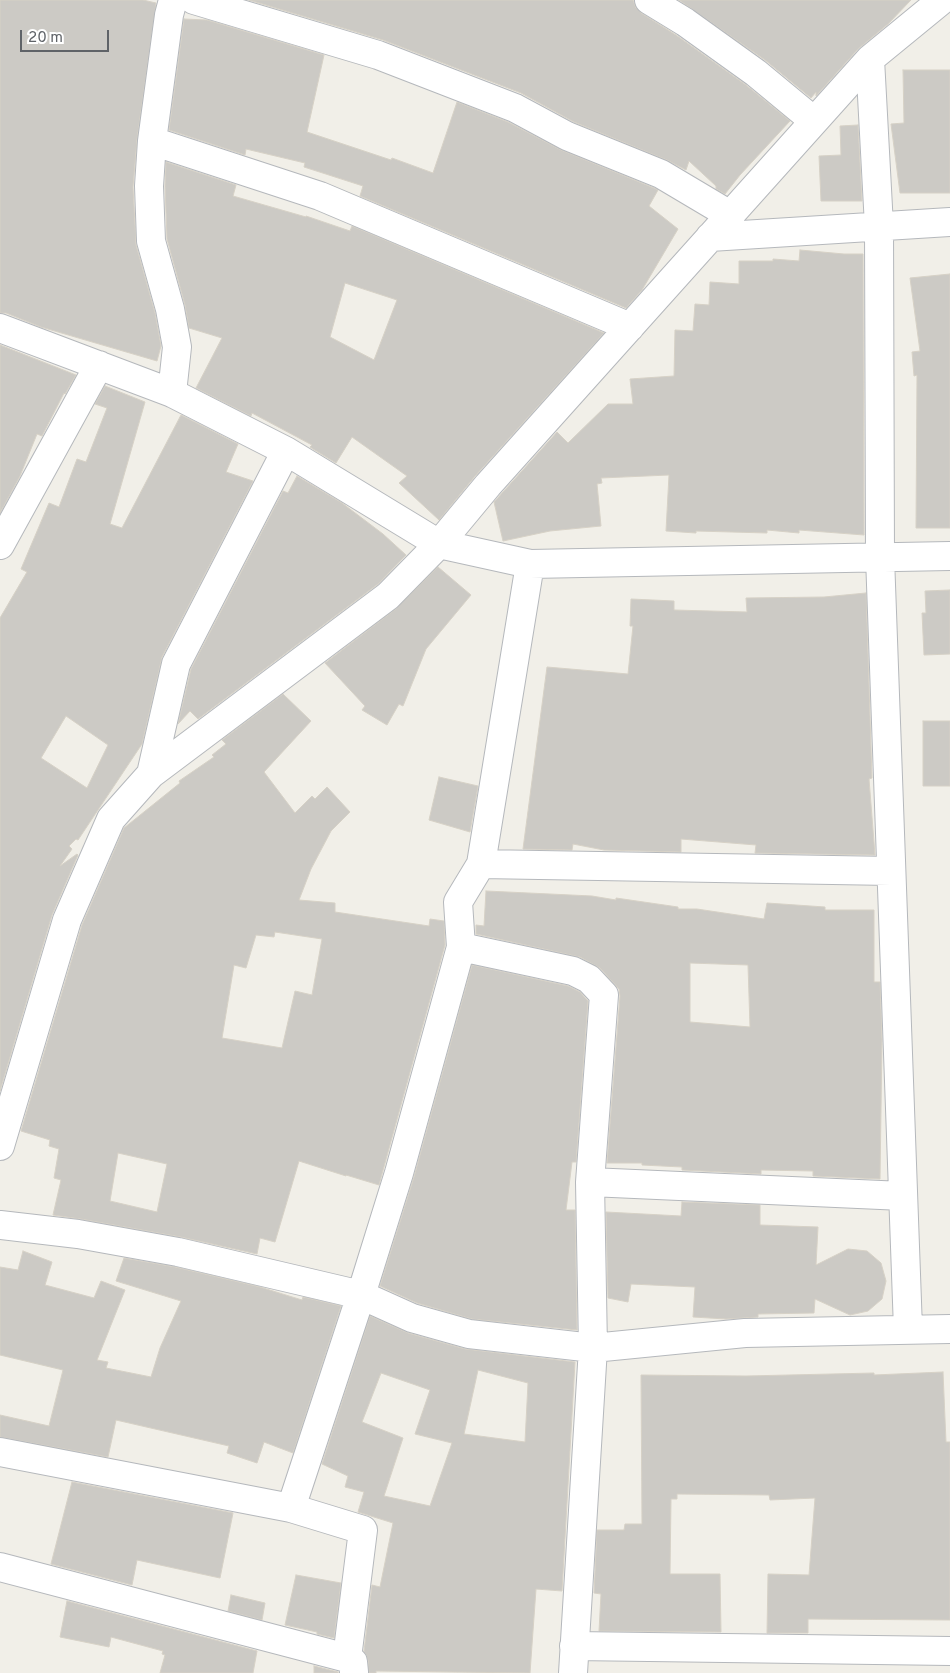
<!DOCTYPE html>
<style>
body{margin:0}
#map{position:relative;width:950px;height:1673px;overflow:hidden;background:#f1efe8;font-family:Overpass,sans-serif}
canvas{display:block}
.scale{position:absolute;left:20px;top:30px;width:89px;height:22px;box-sizing:border-box;border:2px solid #5f6368;border-top:0;padding-left:6px;font-size:15px;line-height:18px;white-space:nowrap;color:#5f6368;-webkit-text-stroke:4px #fff;paint-order:stroke}
</style>
<div id="map">
<canvas width="950" height="1673"></canvas>
<div class="scale">20 m</div>
</div>
<script>
const c = document.querySelector('canvas').getContext('2d');
c.lineJoin = 'round';
function fill(path, color) {
  c.fillStyle = color;
  c.fill(path, 'evenodd');
}
function toPath(rows) {
  const path = new Path2D();
  for (const r of rows) {
    path.moveTo(r[0], r[1]);
    for (let i = 2; i < r.length; i += 2) path.lineTo(r[i], r[i + 1]);
  }
  return path;
}
function stroke(path, color, width, dash) {
  c.strokeStyle = color;
  c.lineWidth = width;
  c.lineCap = dash ? 'butt' : 'round';
  c.setLineDash(dash || []);
  c.stroke(path);
}
const building = toPath([
 [0,0,143,0,156,3,137,139,133,187,136,245,155,313,161,346,157,361,41,327,6,313,0,313,0,0],
 [249,0,633,0,636,8,641,13,676,35,746,85,790,121,740,175,725,194,716,189,716,186,689,161,686,170,667,160,574,122,521,93,383,40,249,0],
 [679,0,911,0,888,24,858,49,816,96,816,92,811,98,765,60,679,0],
 [184,19,207,20,324,55,307,132,391,160,392,158,433,173,457,102,508,122,561,150,654,188,658,190,649,206,678,229,642,290,626,308,360,196,363,186,304,167,305,163,246,149,245,155,169,130,184,19],
 [903,70,950,70,950,193,900,193,891,124,904,123,903,70],
 [858,125,862,201,821,201,819,156,841,155,840,126,858,125],
 [166,162,236,185,233,196,306,217,306,216,350,231,352,226,604,333,476,475,439,520,399,483,407,476,352,437,336,463,313,449,310,447,312,445,252,413,251,416,196,388,222,338,189,328,185,305,167,239,165,186,166,162],
 [345,283,397,300,374,360,330,337,345,283],
 [800,250,844,254,863,254,864,535,799,530,799,533,767,530,767,533,696,531,696,533,666,531,669,475,601,478,602,483,597,484,601,526,550,531,503,541,494,502,557,432,568,443,608,404,633,404,630,379,674,376,675,330,693,331,695,304,709,305,710,282,739,284,739,261,773,261,773,259,799,261,800,250],
 [950,274,950,528,916,528,917,375,914,376,912,352,920,351,910,278,950,274],
 [0,345,76,375,65,394,64,393,42,436,37,434,20,476,0,513,0,345],
 [105,386,145,402,110,524,122,528,181,415,238,444,226,472,253,481,162,657,142,744,78,840,76,839,69,846,72,849,60,866,77,854,78,855,52,915,0,1091,0,618,27,572,21,569,49,503,59,507,77,459,86,462,107,408,95,404,105,386],
 [66,716,108,745,87,788,41,758,66,716],
 [297,476,342,503,383,534,406,555,378,584,198,719,190,711,178,724,191,669,283,491,288,493,297,476],
 [438,567,471,595,426,649,403,706,399,704,387,725,362,710,365,706,325,663,397,608,438,567],
 [950,590,950,654,924,655,922,613,926,613,925,591,950,590],
 [866,593,872,778,869,779,875,855,755,853,756,845,681,839,681,852,604,850,573,844,572,850,523,849,547,667,628,674,633,626,630,626,631,599,674,601,674,610,747,612,746,598,824,597,866,593],
 [283,694,311,721,264,772,295,813,312,796,315,799,327,787,350,812,331,831,311,869,299,900,335,903,335,912,429,926,430,919,444,921,445,945,379,1185,346,1175,346,1176,299,1161,275,1242,260,1238,257,1254,181,1237,81,1219,53,1215,61,1180,54,1178,59,1149,49,1146,50,1140,21,1131,82,925,124,828,180,783,179,781,214,757,212,755,226,744,222,740,283,694],
 [275,932,322,939,312,995,295,991,282,1048,222,1038,234,965,246,968,256,935,274,937,275,932],
 [118,1153,167,1164,157,1212,110,1201,118,1153],
 [923,721,950,721,950,786,923,786,923,721],
 [439,777,478,786,470,832,429,820,439,777],
 [486,891,592,896,616,900,616,898,678,907,678,909,697,909,764,919,767,903,825,907,825,910,874,910,874,982,880,982,882,1040,880,1179,813,1176,813,1171,761,1170,761,1174,682,1170,682,1167,642,1165,642,1163,607,1163,620,996,619,989,600,968,580,957,476,934,476,925,484,926,486,891],
 [690,963,748,965,750,1027,690,1022,690,963],
 [472,965,568,986,580,992,588,1001,576,1162,572,1162,566,1210,575,1210,577,1330,472,1319,417,1303,380,1286,414,1177,472,965],
 [682,1202,760,1205,760,1225,818,1227,816,1265,848,1249,867,1251,881,1263,886,1281,882,1299,868,1311,850,1315,815,1299,814,1313,758,1314,758,1317,726,1319,693,1317,695,1287,631,1284,628,1302,608,1298,606,1212,681,1216,682,1202],
 [23,1251,52,1262,45,1285,94,1298,101,1281,125,1290,97,1360,108,1362,106,1368,151,1377,160,1348,181,1301,116,1281,124,1258,175,1267,260,1287,302,1300,303,1297,341,1306,293,1453,264,1442,257,1463,227,1453,229,1446,116,1420,108,1457,0,1437,0,1415,49,1426,63,1370,0,1355,0,1267,18,1270,23,1251],
 [370,1316,408,1333,465,1349,575,1362,562,1591,536,1589,530,1673,376,1671,376,1673,369,1673,368,1660,364,1651,372,1585,380,1587,393,1523,358,1512,364,1492,345,1487,348,1476,322,1464,370,1316],
 [478,1370,528,1383,525,1442,464,1434,478,1370],
 [381,1373,430,1390,415,1434,452,1443,430,1506,384,1496,403,1438,362,1422,381,1373],
 [943,1372,946,1442,950,1442,950,1620,808,1619,808,1633,767,1633,768,1574,809,1575,815,1498,770,1500,769,1495,677,1494,677,1499,671,1499,670,1574,720,1574,721,1632,599,1631,601,1594,594,1593,597,1530,624,1530,625,1524,642,1524,641,1375,746,1376,874,1373,874,1375,943,1372],
 [72,1482,233,1513,220,1578,137,1560,132,1585,51,1564,72,1482],
 [296,1575,341,1583,334,1638,317,1634,317,1632,285,1625,296,1575],
 [231,1595,265,1603,262,1620,228,1611,231,1595],
 [67,1601,257,1651,253,1673,160,1673,165,1655,162,1654,163,1651,111,1637,109,1647,60,1637,67,1601],
 [314,1666,338,1672,338,1673,314,1673,314,1666]
]);
const street = toPath([
 [194,0,378,55,515,108,567,136,661,174,730,215],
 [649,0,685,22,756,73,814,121],
 [870,59,879,226,880,557,908,1329],
 [152,141,320,196,630,327],
 [710,237,950,222],
 [0,328,172,393,286,451,439,544,530,564,950,556],
 [172,393,177,347,170,309,151,241,149,186,152,141,169,15,173,0],
 [0,545,99,365],
 [151,774,176,664,286,451],
 [481,864,891,871],
 [461,947,573,971,589,979,604,995,590,1182,593,1348,573,1673],
 [0,1146,67,920,111,819,151,774,388,596,439,544,488,485,870,59,942,0],
 [590,1182,903,1196],
 [0,1225,78,1234,178,1252,361,1295,412,1318,469,1334,593,1348,745,1333,950,1329],
 [0,1452,291,1508,363,1530,347,1658],
 [291,1508,361,1295,399,1173,461,947,458,902,481,864,530,564],
 [0,1567,347,1658,353,1662,354,1672],
 [574,1646,950,1651]
]);
fill(building, '#cccac5');
stroke(building, '#d6d1c6', 1);
stroke(street, '#b5b8bc', 30);
stroke(street, '#fff', 28);
</script>
